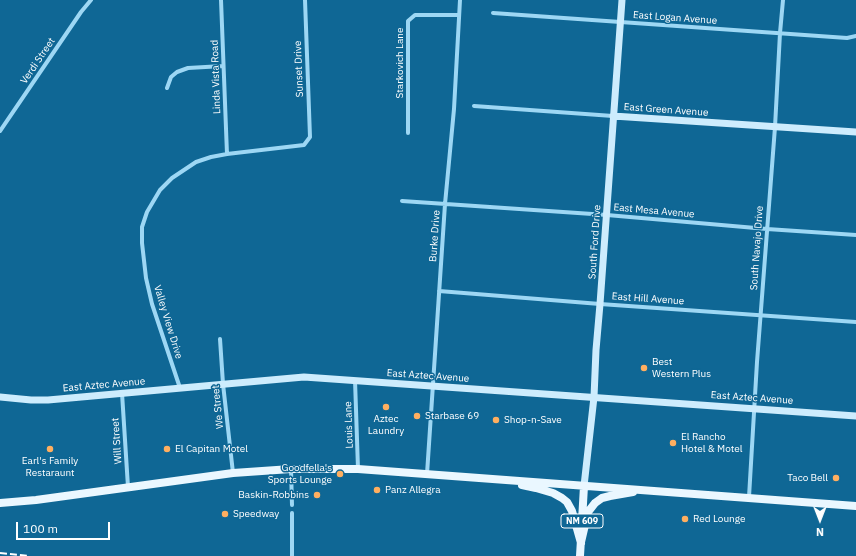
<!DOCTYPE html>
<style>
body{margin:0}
#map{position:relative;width:856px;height:556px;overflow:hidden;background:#0f6795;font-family:"IBM Plex Sans",sans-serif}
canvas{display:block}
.north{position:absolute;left:800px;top:500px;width:40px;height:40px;-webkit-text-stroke:3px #0f6795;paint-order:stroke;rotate:180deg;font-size:11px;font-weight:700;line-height:16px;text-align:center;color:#fff}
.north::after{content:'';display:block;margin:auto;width:14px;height:18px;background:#fff;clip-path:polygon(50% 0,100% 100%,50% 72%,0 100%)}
.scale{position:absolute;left:16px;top:522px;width:94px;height:18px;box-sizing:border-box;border:2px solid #fff;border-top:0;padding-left:5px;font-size:12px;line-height:14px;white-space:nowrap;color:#fff;-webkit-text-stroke:3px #0f6795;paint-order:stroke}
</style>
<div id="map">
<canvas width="856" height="556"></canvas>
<div class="north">N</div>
<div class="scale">100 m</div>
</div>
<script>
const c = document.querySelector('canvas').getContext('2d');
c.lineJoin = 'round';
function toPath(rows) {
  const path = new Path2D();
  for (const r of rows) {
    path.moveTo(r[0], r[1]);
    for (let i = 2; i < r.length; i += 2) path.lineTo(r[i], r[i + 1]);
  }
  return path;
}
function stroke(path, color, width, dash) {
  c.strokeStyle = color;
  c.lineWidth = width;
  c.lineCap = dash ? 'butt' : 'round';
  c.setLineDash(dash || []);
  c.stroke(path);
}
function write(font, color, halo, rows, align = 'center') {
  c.font = font + ' "IBM Plex Sans",sans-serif';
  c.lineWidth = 3;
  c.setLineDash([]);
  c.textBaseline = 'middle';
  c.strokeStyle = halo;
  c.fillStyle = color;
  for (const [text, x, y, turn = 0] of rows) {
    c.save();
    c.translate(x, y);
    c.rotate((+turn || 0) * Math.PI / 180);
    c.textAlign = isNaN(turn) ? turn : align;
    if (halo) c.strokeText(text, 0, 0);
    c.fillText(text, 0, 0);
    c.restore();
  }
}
const street = toPath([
 [221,0,227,154],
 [493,13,847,38,856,36],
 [167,88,171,77,177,72,188,68,223,66],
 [474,106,613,116],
 [0,131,81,12,91,0],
 [408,133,408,21,415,15,459,15],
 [402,201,607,215,767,229,856,235],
 [439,291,600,304,856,322],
 [220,339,223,384,233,473],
 [355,380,358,469],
 [180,388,152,304,146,278,142,243,142,227,147,212,160,190,172,178,196,162,211,157,227,154,304,145,310,137,305,0],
 [122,393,128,487],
 [291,469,292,505],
 [427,474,445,204,454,109,460,0],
 [749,497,757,362,775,127,780,33,783,0],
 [292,513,292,556]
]);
const secondary = toPath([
 [613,116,856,132],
 [0,397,31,400,48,400,304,377,856,416],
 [584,486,594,397,596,350,600,304,622,0]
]);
const primary = toPath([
 [522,485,536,488,553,493,562,498,567,502,572,511,581,543],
 [0,503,36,500,233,473,291,469,358,469,856,506],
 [582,521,584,486],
 [581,542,588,512,595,503,602,498,610,496,633,492],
 [580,556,581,539]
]);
const rail = toPath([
 [0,553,29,556]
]);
const markers = [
 [644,368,4,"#ffaf60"],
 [386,407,4,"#ffaf60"],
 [417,416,4,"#ffaf60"],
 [496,420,4,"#ffaf60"],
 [673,443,4,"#ffaf60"],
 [50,449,4,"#ffaf60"],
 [167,449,4,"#ffaf60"],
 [340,474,4,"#ffaf60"],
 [836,478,4,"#ffaf60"],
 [377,490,4,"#ffaf60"],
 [317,495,4,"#ffaf60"],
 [225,514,4,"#ffaf60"],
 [685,519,4,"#ffaf60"]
];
const shields = [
 [582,521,42]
];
const shieldNames = [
 ["NM 609",582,521]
];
const streetNames = [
 ["East Logan Avenue",675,18,4],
 ["Verdi Street",38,61,-56],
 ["Starkovich Lane",400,63,-90],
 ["Sunset Drive",299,69,-92],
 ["Linda Vista Road",216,77,-92],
 ["East Green Avenue",666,110,4],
 ["East Mesa Avenue",654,211,5],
 ["Burke Drive",435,236,-86],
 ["South Ford Drive",595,242,-86],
 ["South Navajo Drive",757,248,-86],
 ["East Hill Avenue",648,299,4],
 ["Valley View Drive",168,322,73],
 ["East Aztec Avenue",428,376,4],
 ["East Aztec Avenue",104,385,-5],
 ["East Aztec Avenue",752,398,4],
 ["We Street",218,407,-96],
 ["Louis Lane",349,425,-92],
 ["Will Street",117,441,-94]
];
const poiNames = [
 ["Best",652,362],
 ["Western Plus",652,374],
 ["Starbase 69",425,416],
 ["Aztec",386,419,"center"],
 ["Laundry",386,431,"center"],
 ["Shop-n-Save",504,420],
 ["El Rancho",681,437],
 ["Hotel & Motel",681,449],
 ["El Capitan Motel",175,449],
 ["Earl's Family",50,461,"center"],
 ["Restaraunt",50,473,"center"],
 ["Goodfella's",332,468,"right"],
 ["Sports Lounge",332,480,"right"],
 ["Taco Bell",828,478,"right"],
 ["Panz Allegra",385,490],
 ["Baskin-Robbins",309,495,"right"],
 ["Speedway",233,514],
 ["Red Lounge",693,519]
];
stroke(street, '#9dd7f4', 4);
stroke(secondary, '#cdecfd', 7);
stroke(primary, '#eaf7ff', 8);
stroke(rail, '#fff', 2, [7, 3]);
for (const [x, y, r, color] of markers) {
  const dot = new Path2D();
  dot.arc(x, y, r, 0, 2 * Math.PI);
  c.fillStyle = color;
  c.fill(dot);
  stroke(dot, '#0f6795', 1.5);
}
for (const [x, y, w] of shields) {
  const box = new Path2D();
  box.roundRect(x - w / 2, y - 7, w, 14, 3);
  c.fillStyle = '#0f6795';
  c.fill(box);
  stroke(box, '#fff', 1);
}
write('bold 9px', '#fff', null, shieldNames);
write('10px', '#fff', '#0f6795', streetNames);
write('10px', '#fff', '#0f6795', poiNames, 'left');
</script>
